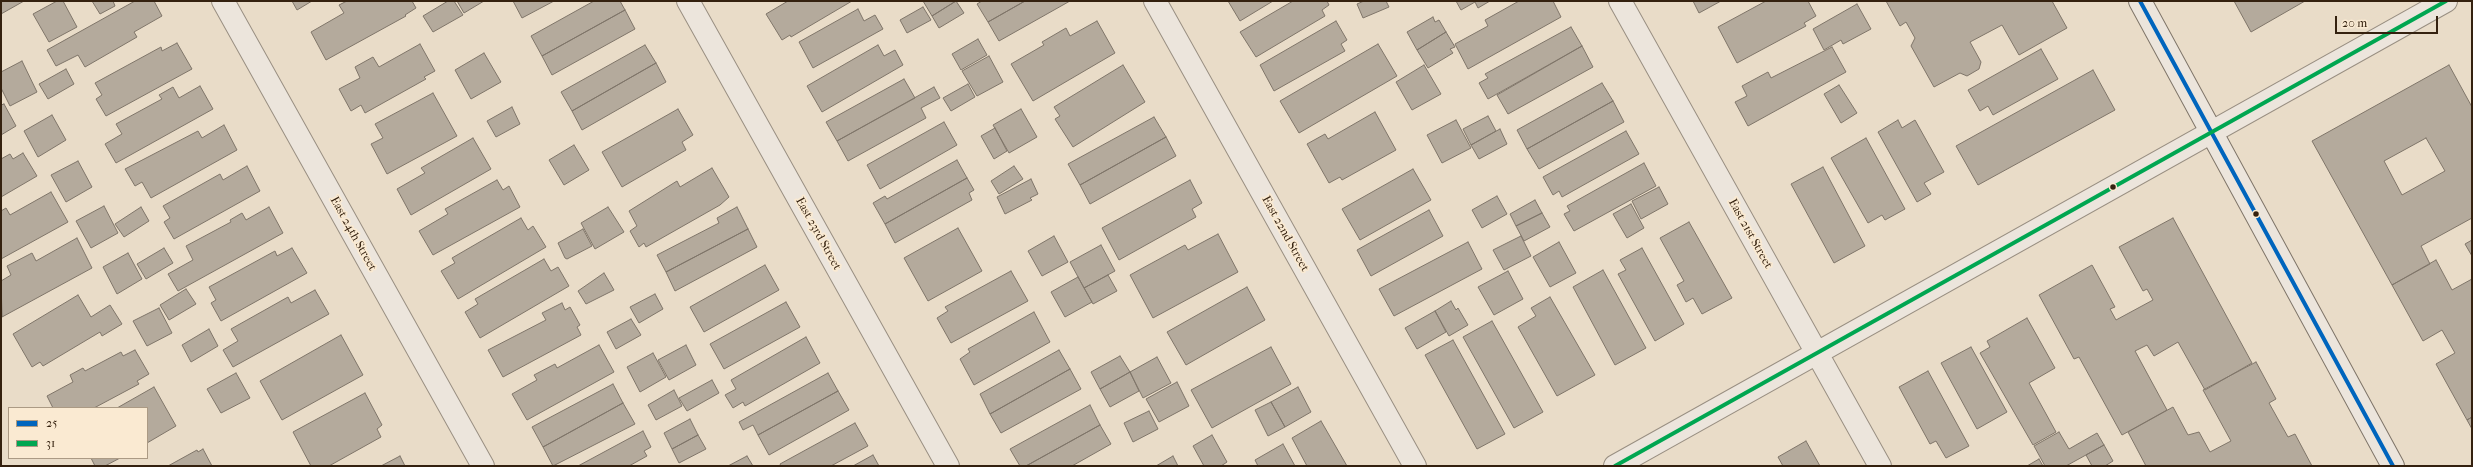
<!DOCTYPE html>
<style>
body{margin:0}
#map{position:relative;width:2473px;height:467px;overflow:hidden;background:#e9dcc8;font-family:"IM FELL French Canon",serif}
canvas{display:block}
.frame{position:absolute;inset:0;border:2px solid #34210f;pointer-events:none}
.legend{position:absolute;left:8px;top:407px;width:140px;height:52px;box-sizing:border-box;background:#faead2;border:1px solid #ab9a84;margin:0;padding:5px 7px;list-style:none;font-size:12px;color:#34210f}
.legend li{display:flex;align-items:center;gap:8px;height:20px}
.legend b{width:20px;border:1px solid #ab9a84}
.scale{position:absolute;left:2335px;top:16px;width:103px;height:18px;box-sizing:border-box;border:2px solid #34210f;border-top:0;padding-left:5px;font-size:12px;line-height:14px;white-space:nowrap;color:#34210f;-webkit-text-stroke:3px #faead2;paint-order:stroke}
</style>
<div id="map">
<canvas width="2473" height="467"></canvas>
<div class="frame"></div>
<ul class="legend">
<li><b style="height:5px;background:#0065bd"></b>25</li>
<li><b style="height:5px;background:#00a651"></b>31</li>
</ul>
<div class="scale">20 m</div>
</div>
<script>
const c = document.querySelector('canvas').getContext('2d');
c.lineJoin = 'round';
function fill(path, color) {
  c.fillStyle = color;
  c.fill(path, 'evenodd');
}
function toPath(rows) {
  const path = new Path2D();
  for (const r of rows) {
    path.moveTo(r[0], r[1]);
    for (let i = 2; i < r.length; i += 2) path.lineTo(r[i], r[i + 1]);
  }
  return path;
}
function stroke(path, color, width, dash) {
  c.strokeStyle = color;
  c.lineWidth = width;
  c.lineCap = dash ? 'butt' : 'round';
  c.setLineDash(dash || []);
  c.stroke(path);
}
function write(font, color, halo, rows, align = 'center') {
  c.font = font + ' "IM FELL French Canon",serif';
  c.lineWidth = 3.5;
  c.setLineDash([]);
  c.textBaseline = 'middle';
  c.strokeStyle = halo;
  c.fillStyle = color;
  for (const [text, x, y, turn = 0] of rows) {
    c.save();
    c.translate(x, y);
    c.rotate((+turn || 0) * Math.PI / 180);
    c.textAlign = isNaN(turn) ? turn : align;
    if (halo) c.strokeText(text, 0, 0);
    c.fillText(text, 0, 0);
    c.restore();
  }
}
const building = toPath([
 [1,1,24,1,1,14,1,1],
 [57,1,63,1,77,27,49,42,33,14,57,1],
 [92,1,113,1,115,6,100,14,92,1],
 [135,1,154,1,162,16,134,32,137,37,85,67,78,55,56,66,47,50,135,1],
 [292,1,312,1,297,10,292,1],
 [347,1,412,1,416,8,405,15,406,16,326,60,311,32,344,13,339,5,347,1],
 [448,1,454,1,463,15,433,32,423,16,448,1],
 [457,1,484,1,464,13,457,1],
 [513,1,554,1,522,18,513,1],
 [594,1,620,1,625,10,542,56,531,36,594,1],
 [788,1,852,1,791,37,790,35,782,40,766,14,788,1],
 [923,1,956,1,932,16,923,1],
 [956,1,964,13,939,28,932,16,956,1],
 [982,1,1025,1,988,22,977,4,982,1],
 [1025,1,1070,1,999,41,988,22,1025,1],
 [1228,1,1273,1,1240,21,1228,1],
 [1293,1,1327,1,1329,5,1322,10,1325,16,1256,57,1240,32,1293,1],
 [1364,1,1386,1,1389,7,1363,18,1357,4,1364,1],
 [1456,1,1490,1,1478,8,1475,2,1461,10,1456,1],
 [1519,1,1553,1,1561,17,1468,69,1455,44,1488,26,1485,20,1519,1],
 [1693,1,1721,1,1699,13,1693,1],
 [1766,1,1808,1,1816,16,1804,23,1806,26,1737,63,1718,27,1766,1],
 [1886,1,2052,1,2067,28,2019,55,2002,25,1970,42,1981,62,1979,69,1967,76,1960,73,1934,87,1911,46,1915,38,1906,22,1900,26,1886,1],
 [2234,1,2305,1,2251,32,2234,1],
 [1857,4,1871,29,1843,44,1841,40,1824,50,1813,29,1857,4],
 [923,7,931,20,907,33,900,20,923,7],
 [858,9,864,21,875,15,883,29,813,68,799,42,858,9],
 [625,10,635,29,552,75,542,56,625,10],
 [1433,17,1435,22,1439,20,1446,32,1417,50,1407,32,1433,17],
 [1097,21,1115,53,1033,101,1011,64,1044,45,1042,42,1066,28,1070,36,1097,21],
 [1336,21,1347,40,1341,44,1345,51,1274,91,1260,65,1336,21],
 [1571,27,1582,46,1488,99,1479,83,1488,78,1485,74,1571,27],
 [1446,32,1455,47,1450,49,1453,53,1428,68,1417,50,1446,32],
 [978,39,987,55,961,70,952,54,978,39],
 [177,43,192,69,106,116,96,99,102,95,95,83,161,47,162,51,177,43],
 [420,44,435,71,424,77,426,79,365,113,361,105,351,111,339,89,360,78,355,67,373,57,379,67,420,44],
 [1378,44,1397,76,1299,133,1280,101,1378,44],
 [645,45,656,63,572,111,561,92,645,45],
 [878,45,884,56,895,50,903,65,822,112,807,86,878,45],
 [1582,46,1593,67,1508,114,1497,95,1582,46],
 [1832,47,1846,72,1748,126,1735,102,1747,96,1742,86,1768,72,1771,78,1832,47],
 [2041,49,2058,79,1993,115,1988,106,1980,111,1968,90,2041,49],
 [484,53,501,82,471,99,455,70,484,53],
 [989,56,1003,82,977,96,962,71,989,56],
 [22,61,37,92,10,106,1,88,1,72,22,61],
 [656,63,666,82,582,130,572,111,656,63],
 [1123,65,1145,102,1073,147,1055,119,1060,116,1054,107,1123,65],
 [1424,65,1441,94,1412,110,1396,82,1424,65],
 [2449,65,2472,107,2472,218,2421,246,2430,264,2392,285,2312,141,2449,65],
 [2426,138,2445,171,2402,195,2384,161,2426,138],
 [66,69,74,84,48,99,39,84,66,69],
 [2093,70,2115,110,1978,185,1956,146,2093,70],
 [904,79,915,98,837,141,826,122,904,79],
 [1602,83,1613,101,1527,149,1517,130,1602,83],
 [968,84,975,97,951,111,943,98,968,84],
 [1839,85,1857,113,1841,123,1824,94,1839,85],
 [200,86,213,109,116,163,105,144,122,134,116,124,162,99,159,95,173,87,179,98,200,86],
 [934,87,940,98,921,108,926,118,848,161,837,141,934,87],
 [433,93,457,136,387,174,371,144,383,138,375,124,433,93],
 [1613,101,1624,122,1539,169,1527,149,1613,101],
 [4,104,16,126,1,135,1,105,4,104],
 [512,107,520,124,496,137,487,121,512,107],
 [678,109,693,135,682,142,686,150,622,187,602,152,678,109],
 [1021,109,1037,137,1009,153,993,125,1021,109],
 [1375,112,1396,150,1342,180,1340,177,1329,183,1307,144,1325,134,1328,139,1375,112],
 [52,115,66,140,38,157,24,131,52,115],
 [1488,116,1496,131,1471,145,1463,129,1488,116],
 [1154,117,1166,137,1080,185,1068,164,1154,117],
 [1456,120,1471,148,1442,163,1427,135,1456,120],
 [1898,120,1902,128,1915,120,1944,172,1924,183,1931,194,1917,202,1878,132,1898,120],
 [944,122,957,145,880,189,867,165,944,122],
 [224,125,237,150,151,198,142,182,135,186,125,169,198,131,202,138,224,125],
 [995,128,1007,151,994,159,981,136,995,128],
 [1500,129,1507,144,1479,159,1471,145,1500,129],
 [1626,131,1639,154,1562,197,1559,191,1553,195,1543,177,1626,131],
 [1166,137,1176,156,1090,204,1080,185,1166,137],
 [473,138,491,169,411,215,397,189,425,173,421,168,473,138],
 [1866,138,1905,209,1885,220,1882,215,1868,223,1831,158,1866,138],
 [574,145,589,170,564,185,549,160,574,145],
 [23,153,37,176,1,197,1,159,10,154,13,159,23,153],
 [957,160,967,178,885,224,873,203,885,196,887,199,957,160],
 [78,161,92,187,66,202,51,175,78,161],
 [1644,163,1656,186,1574,231,1564,214,1570,211,1567,206,1644,163],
 [247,166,260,191,174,239,164,222,170,218,163,206,220,174,223,180,247,166],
 [1014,166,1023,179,999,194,991,181,1014,166],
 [1823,167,1865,246,1834,263,1791,184,1823,167],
 [712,168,729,197,720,205,646,247,644,243,639,247,630,231,637,226,629,211,677,181,680,187,712,168],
 [1413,169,1431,200,1360,240,1342,209,1413,169],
 [967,178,974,190,969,193,972,200,895,243,885,224,967,178],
 [1031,179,1038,194,1030,198,1032,200,1005,214,997,197,1031,179],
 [497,180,503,190,509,186,520,207,433,255,419,231,448,214,445,209,497,180],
 [1190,180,1202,203,1192,209,1196,217,1119,260,1102,228,1190,180],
 [1659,187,1668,204,1641,219,1632,201,1659,187],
 [51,192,68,222,1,259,1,211,6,208,10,215,51,192],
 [1497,196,1507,214,1482,228,1472,210,1497,196],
 [1535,200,1542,213,1516,226,1510,214,1535,200],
 [1631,204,1644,228,1627,238,1613,214,1631,204],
 [104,206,118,233,91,248,76,221,104,206],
 [141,207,149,221,124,237,115,224,141,207],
 [269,207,283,233,178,291,168,274,193,260,186,246,231,222,230,220,242,213,246,220,269,207],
 [608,207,624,232,595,249,581,223,608,207],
 [737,207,748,229,666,272,657,255,719,223,717,218,737,207],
 [1429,210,1443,236,1371,276,1357,250,1429,210],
 [1542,213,1550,227,1524,241,1516,226,1542,213],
 [521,218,528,230,533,226,546,247,458,299,441,271,455,263,452,258,521,218],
 [2173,218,2252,363,2205,390,2178,342,2154,356,2147,345,2135,351,2167,410,2122,435,2079,357,2074,359,2039,295,2092,265,2115,307,2110,309,2116,320,2153,300,2147,289,2143,291,2119,247,2173,218],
 [1689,222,1732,298,1702,314,1693,298,1686,302,1677,285,1684,281,1660,238,1689,222],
 [958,228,982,271,928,301,904,258,958,228],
 [583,229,592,246,567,259,565,258,558,243,583,229],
 [748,229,757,247,675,291,666,272,748,229],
 [1218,234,1238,272,1153,318,1130,275,1185,245,1188,250,1218,234],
 [1054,236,1068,262,1042,276,1028,251,1054,236],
 [1521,236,1531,256,1504,270,1493,250,1521,236],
 [77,238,92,268,2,317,1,281,11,275,7,266,32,253,36,261,77,238],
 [2472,240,2472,256,2465,244,2472,240],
 [1468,242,1482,269,1394,316,1379,289,1468,242],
 [1559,242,1576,273,1550,287,1533,257,1559,242],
 [1101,245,1115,271,1084,288,1070,262,1101,245],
 [164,248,173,263,146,279,137,264,164,248],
 [292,248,307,273,221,321,211,303,216,300,209,287,275,251,277,256,292,248],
 [1642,248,1684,324,1655,341,1618,274,1626,270,1620,260,1642,248],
 [128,253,142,279,117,294,103,267,128,253],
 [544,259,551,271,558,267,569,286,480,338,465,312,478,304,475,299,544,259],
 [2436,260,2452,290,2472,279,2472,417,2467,420,2436,364,2455,353,2442,330,2423,341,2392,285,2436,260],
 [765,265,779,290,704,332,690,307,765,265],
 [1603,270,1646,348,1615,365,1573,287,1603,270],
 [1011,271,1028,301,951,343,937,318,948,311,945,307,1011,271],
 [1508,271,1523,299,1494,315,1478,287,1508,271],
 [604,273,614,290,586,304,578,291,604,273],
 [1108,275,1117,291,1093,304,1084,288,1108,275],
 [1078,277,1092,302,1065,317,1051,292,1078,277],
 [1247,287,1265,320,1186,365,1167,332,1247,287],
 [186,289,196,304,169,320,160,305,186,289],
 [315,290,329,314,233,367,223,350,238,341,231,329,288,297,291,303,315,290],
 [655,294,663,309,639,323,630,307,655,294],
 [78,295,91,317,110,305,122,324,102,336,100,332,43,366,40,362,32,367,13,334,78,295],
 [1550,297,1595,375,1557,396,1518,327,1536,316,1531,308,1550,297],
 [1451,301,1456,310,1458,308,1468,325,1449,336,1435,311,1451,301],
 [786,302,800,327,724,369,710,344,786,302],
 [562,303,565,310,570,307,580,325,577,327,581,335,503,377,488,350,546,320,542,313,562,303],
 [159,308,172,333,147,346,133,321,159,308],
 [1435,311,1446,332,1417,349,1405,328,1435,311],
 [1034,312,1050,342,974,385,960,359,970,352,968,349,1034,312],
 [2027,318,2055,368,2029,383,2056,432,2033,445,1980,353,1990,347,1987,341,2027,318],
 [631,319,641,335,616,349,607,332,631,319],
 [1492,321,1543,412,1514,428,1463,337,1492,321],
 [209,329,218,346,191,362,182,345,209,329],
 [341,335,363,375,282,420,260,381,341,335],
 [806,337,820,363,745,406,743,402,733,408,725,395,736,389,731,380,806,337],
 [1453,340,1505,434,1477,449,1425,355,1453,340],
 [599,345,614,372,527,420,512,394,537,380,534,375,555,364,557,368,599,345],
 [686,345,696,365,669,380,658,360,686,345],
 [1271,347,1291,384,1212,428,1191,390,1271,347],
 [1971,347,2007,412,1977,429,1941,363,1971,347],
 [135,350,149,374,137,381,139,384,94,408,53,408,47,396,73,382,70,375,83,368,85,371,121,352,123,356,135,350],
 [1059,350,1070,369,990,414,980,394,1059,350],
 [653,353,666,377,640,392,627,367,653,353],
 [1120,356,1130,372,1100,389,1091,372,1120,356],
 [1157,357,1171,383,1143,398,1130,372,1157,357],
 [2256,362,2276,399,2269,403,2288,437,2295,434,2312,466,2146,466,2128,432,2173,407,2188,435,2199,432,2210,452,2231,441,2203,390,2256,362],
 [1070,369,1081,389,1001,433,990,414,1070,369],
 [1928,371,1969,446,1946,458,1936,441,1930,444,1899,387,1928,371],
 [1130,372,1139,391,1110,407,1100,389,1130,372],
 [236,373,250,398,221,413,207,389,236,373],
 [828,373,838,391,758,435,753,425,743,430,739,422,828,373],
 [712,380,719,393,687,411,679,398,712,380],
 [1177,382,1189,406,1159,422,1146,399,1177,382],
 [613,384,623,403,543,447,532,427,613,384],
 [154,387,176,426,147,443,147,408,117,408,154,387],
 [1298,387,1311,412,1285,427,1271,402,1298,387],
 [674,390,682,406,656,420,648,405,674,390],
 [838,391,849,410,769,455,758,435,838,391],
 [365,393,382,425,377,429,381,437,329,466,311,466,293,432,365,393],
 [1271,402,1285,427,1268,436,1255,410,1271,402],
 [623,403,635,424,553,466,543,447,623,403],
 [1090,405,1100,425,1026,466,1020,466,1010,449,1090,405],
 [1149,411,1158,429,1133,442,1124,423,1149,411],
 [2472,417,2472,429,2467,420,2472,417],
 [690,419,698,435,672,449,664,433,690,419],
 [1321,421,1347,466,1307,466,1292,438,1321,421],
 [855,423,868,446,831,466,781,466,780,464,855,423],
 [1100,425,1111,444,1072,466,1026,466,1100,425],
 [643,431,651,447,644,451,647,456,629,466,578,466,643,431],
 [2059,432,2069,449,2097,433,2104,445,2066,466,2045,466,2034,446,2059,432],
 [698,435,706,449,679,463,672,449,698,435],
 [1212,435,1227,462,1221,466,1204,466,1193,446,1212,435],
 [1806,441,1820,466,1783,466,1778,457,1806,441],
 [1283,444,1295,466,1258,466,1255,460,1283,444],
 [2104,445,2113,461,2105,466,2092,466,2086,455,2104,445],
 [203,449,212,466,168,466,197,450,198,452,203,449],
 [873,455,879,466,853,466,873,455],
 [400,456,405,466,381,466,400,456],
 [747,456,753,466,728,466,747,456],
 [1173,456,1178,466,1156,466,1173,456],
 [91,458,120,458,105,466,95,466,91,458],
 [2039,459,2043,466,2027,466,2039,459]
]);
const minor = toPath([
 [223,1,483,466],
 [688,1,948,466],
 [1155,1,1415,466],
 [1620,1,1880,466],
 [1615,466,2446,1]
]);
const secondary = toPath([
 [2140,1,2393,466]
]);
const bus1 = toPath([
 [2140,1,2393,466]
]);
const bus2 = toPath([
 [1615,466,2446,1]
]);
const markers = [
 [2113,187,3.5,"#34210f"],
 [2256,214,3.5,"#34210f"]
];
const streetNames = [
 ["East 24th Street",353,234,61],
 ["East 23rd Street",818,234,61],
 ["East 22nd Street",1285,234,61],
 ["East 21st Street",1750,234,61]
];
fill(building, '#b4aa9c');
stroke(building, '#7f7569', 1);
stroke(minor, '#998f82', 24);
stroke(secondary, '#7f7569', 24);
stroke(minor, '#ece5dc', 22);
stroke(secondary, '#ece5dc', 22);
stroke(bus1, '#0065bd', 4);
stroke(bus2, '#00a651', 4);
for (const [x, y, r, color] of markers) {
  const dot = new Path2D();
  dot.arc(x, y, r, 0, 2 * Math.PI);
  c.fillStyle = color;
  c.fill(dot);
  stroke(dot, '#faead2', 1.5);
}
write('12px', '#34210f', '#faead2', streetNames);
</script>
